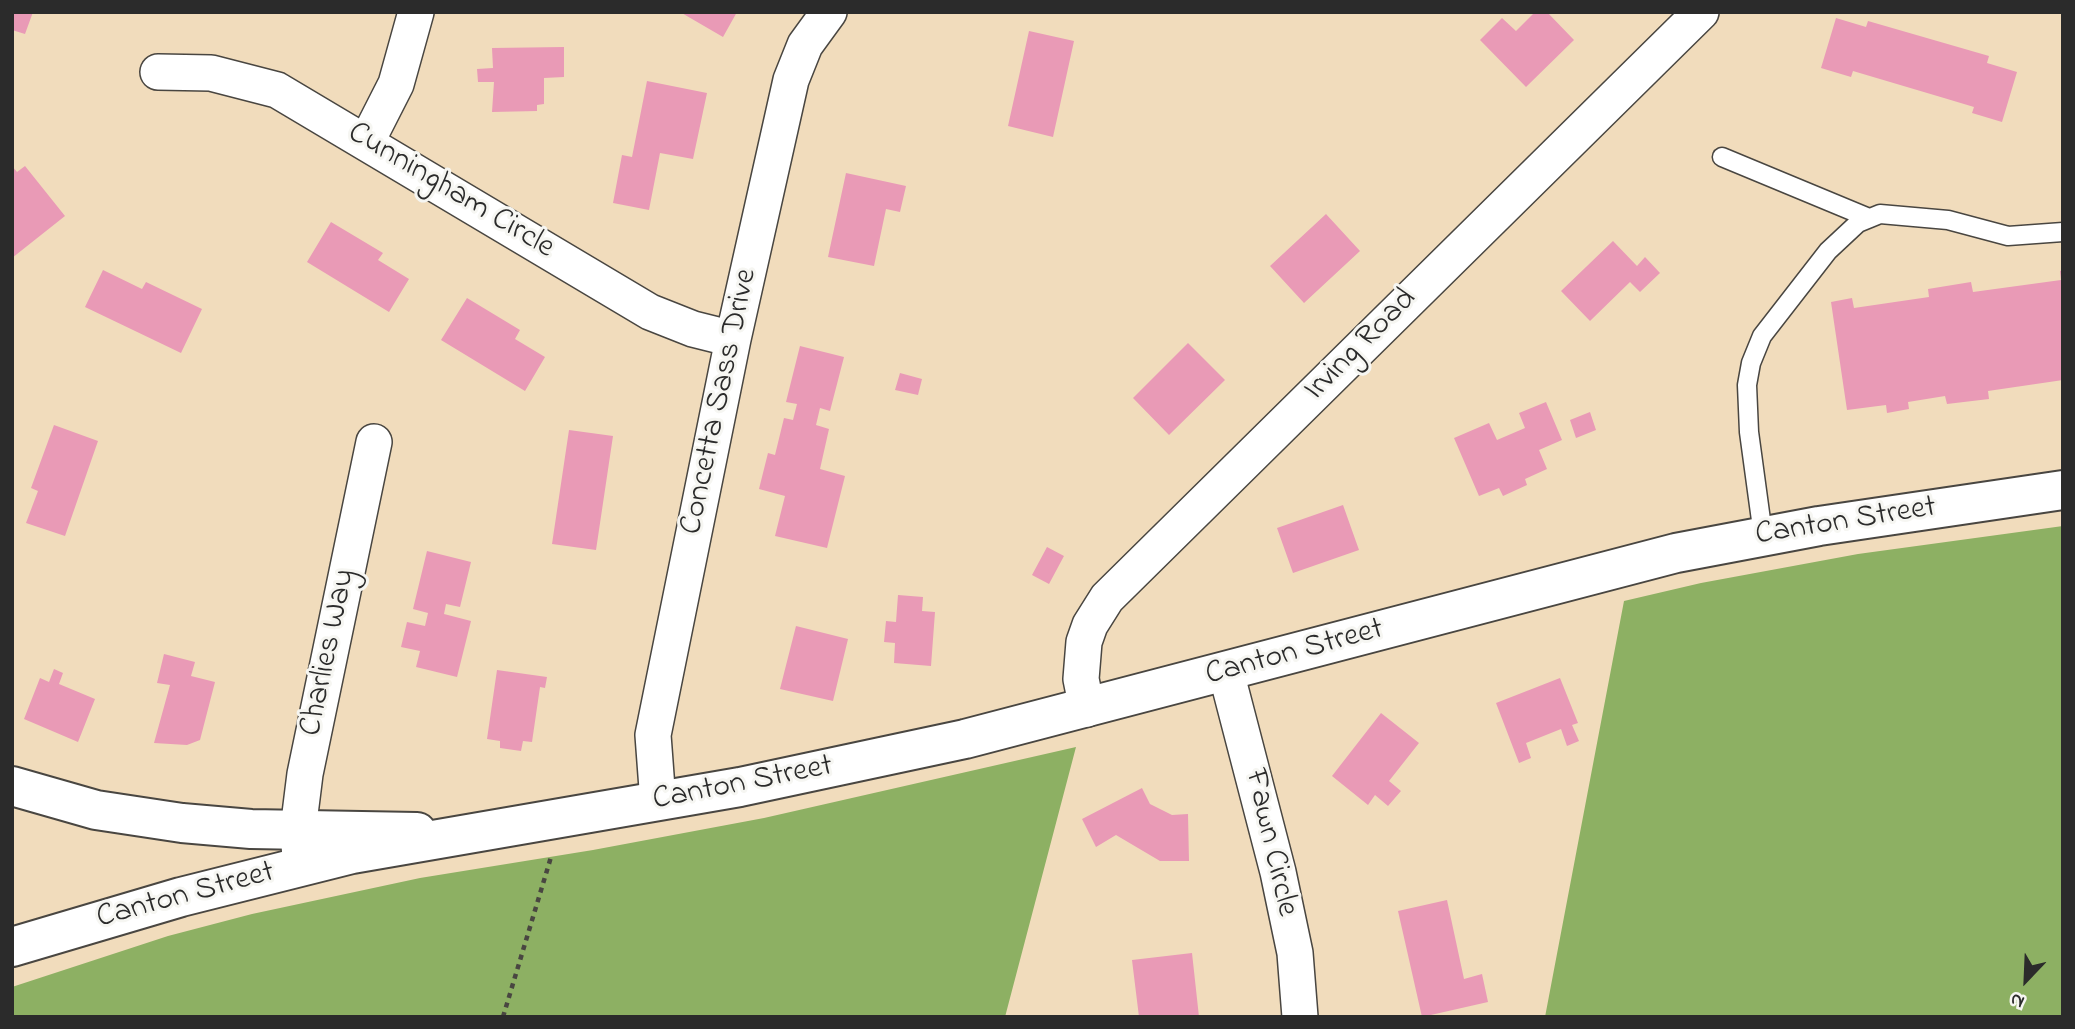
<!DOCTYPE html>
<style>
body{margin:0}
#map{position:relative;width:2075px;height:1029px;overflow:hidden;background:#f1dcbc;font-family:"Indie Flower",sans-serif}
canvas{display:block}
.frame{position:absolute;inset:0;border:14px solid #2b2b2b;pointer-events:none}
.north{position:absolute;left:1991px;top:945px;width:70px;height:70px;-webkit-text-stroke:5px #f6f6f2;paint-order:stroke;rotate:203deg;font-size:19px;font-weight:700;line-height:28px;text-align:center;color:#2b2b2b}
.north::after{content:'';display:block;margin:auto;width:24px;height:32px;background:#2b2b2b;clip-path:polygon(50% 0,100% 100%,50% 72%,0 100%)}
</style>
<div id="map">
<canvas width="2075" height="1029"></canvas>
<div class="frame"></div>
<div class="north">N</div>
</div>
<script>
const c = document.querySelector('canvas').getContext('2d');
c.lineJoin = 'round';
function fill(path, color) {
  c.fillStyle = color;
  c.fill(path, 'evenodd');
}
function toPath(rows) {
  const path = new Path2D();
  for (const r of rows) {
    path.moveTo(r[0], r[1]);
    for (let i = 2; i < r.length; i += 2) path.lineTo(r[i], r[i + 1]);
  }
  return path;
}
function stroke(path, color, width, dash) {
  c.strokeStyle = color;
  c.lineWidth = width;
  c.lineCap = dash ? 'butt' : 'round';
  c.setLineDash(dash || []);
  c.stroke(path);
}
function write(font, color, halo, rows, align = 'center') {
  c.font = font + ' "Indie Flower",sans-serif';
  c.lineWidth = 6;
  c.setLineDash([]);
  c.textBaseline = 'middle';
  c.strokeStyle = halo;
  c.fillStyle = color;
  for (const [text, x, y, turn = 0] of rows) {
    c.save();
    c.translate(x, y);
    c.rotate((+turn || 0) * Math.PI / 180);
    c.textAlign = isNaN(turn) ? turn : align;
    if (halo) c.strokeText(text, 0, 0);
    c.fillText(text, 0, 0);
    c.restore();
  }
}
const forest = toPath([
 [2063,526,2063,1017,1545,1017,1624,601,1701,583,1858,554],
 [1076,747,1005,1017,12,1017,12,987,168,936,252,914,420,878,593,850,764,818]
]);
const building = toPath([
 [12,12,33,12,25,34,12,30],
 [680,12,737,12,723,37],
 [1535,12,1547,12,1574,40,1526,87,1480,40,1502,18,1516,31],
 [1836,18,1866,27,1868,21,1989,56,1987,63,2017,72,2002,122,1972,113,1974,107,1944,98,1853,71,1851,77,1821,68],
 [1029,31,1074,41,1053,137,1008,126],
 [564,47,564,77,544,78,544,104,537,105,537,111,492,112,494,82,478,82,477,69,493,68,492,48],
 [647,81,707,93,693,159,660,153,649,210,613,203,622,155,632,157],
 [12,166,17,172,25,166,65,216,12,258],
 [846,173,906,186,900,212,886,209,874,266,828,257],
 [1326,214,1360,251,1304,303,1270,266],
 [331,222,383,253,378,260,409,279,389,312,307,262],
 [1613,241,1637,266,1645,257,1660,273,1640,292,1630,282,1590,321,1561,291],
 [103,270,142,289,146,282,202,309,181,353,85,307],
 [2063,270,2063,380,1988,391,1989,399,1947,404,1945,396,1908,402,1909,409,1887,413,1886,405,1847,410,1831,302,1852,298,1854,308,1929,297,1928,289,1971,282,1973,292,2061,280,2060,271],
 [467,298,520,330,515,339,545,357,525,391,441,340],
 [1188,343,1225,380,1169,435,1133,398],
 [800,346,844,357,830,411,820,408,816,425,829,429,820,469,845,476,827,548,775,536,785,496,759,489,768,453,775,455,784,418,793,420,797,404,786,402],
 [900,373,922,379,918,395,895,390],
 [1546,402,1562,440,1539,450,1547,469,1525,479,1527,485,1503,496,1499,488,1479,496,1454,438,1489,423,1497,440,1525,428,1519,413],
 [1590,412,1596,430,1576,438,1570,420],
 [54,425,98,441,65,536,26,523,38,491,31,488],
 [569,430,613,436,596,550,552,544],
 [1343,505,1359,550,1293,573,1277,528],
 [1047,547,1064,556,1049,584,1032,575],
 [427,551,471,562,460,607,446,604,444,614,471,621,457,677,416,667,420,651,401,647,407,622,425,626,428,613,413,609],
 [898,595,923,597,922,611,935,612,931,666,894,663,895,643,884,642,886,621,896,622],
 [796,626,848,639,833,701,780,689],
 [164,654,195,662,191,676,215,682,200,740,187,745,154,743,170,685,157,683],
 [54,669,63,673,59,684,95,699,78,742,24,719,40,678,49,682],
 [497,670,547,677,545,688,540,687,532,742,523,741,521,751,500,748,500,741,487,739],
 [1560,678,1578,723,1572,725,1579,741,1567,746,1561,729,1526,743,1531,758,1519,763,1496,703],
 [1381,713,1419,743,1389,781,1401,791,1388,806,1375,795,1368,805,1332,776],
 [1142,788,1150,804,1172,815,1188,814,1189,861,1160,861,1116,835,1096,847,1082,819],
 [1447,900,1464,979,1482,974,1488,1002,1422,1017,1398,911],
 [1192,953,1199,1017,1139,1017,1132,960]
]);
const path = toPath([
 [503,1017,551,857]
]);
const service = toPath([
 [1722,157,1869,218],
 [1763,535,1749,432,1747,385,1751,363,1762,336,1828,251,1858,223,1880,214,1948,220,2008,236,2063,232]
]);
const minor = toPath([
 [158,72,211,73,277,90,650,312,693,329,733,339],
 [367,141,396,84,416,12],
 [1226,672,1278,872,1295,953,1300,1017],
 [1087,709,1081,679,1084,642,1090,625,1107,598,1701,12],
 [658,802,653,735,733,339,791,80,805,45,829,12],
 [300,858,298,830,305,774,374,442]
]);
const tertiary = toPath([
 [12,786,96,810,182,823,251,829,417,832]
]);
const secondary = toPath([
 [12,947,181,897,352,854,740,787,965,739,1676,553,1819,526,2063,490]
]);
const streetNames = [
 ["Cunningham Circle",450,192,31],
 ["Irving Road",1362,346,-45],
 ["Concetta Sass Drive",721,402,-78],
 ["Canton Street",1846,523,-9],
 ["Charlies Way",330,653,-78],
 ["Canton Street",1295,654,-15],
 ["Canton Street",743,785,-11],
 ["Fawn Circle",1269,843,77],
 ["Canton Street",186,897,-15]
];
fill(forest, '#8db063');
fill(building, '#e99ab6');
stroke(service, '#494641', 21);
stroke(minor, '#494641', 38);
stroke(tertiary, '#494641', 42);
stroke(secondary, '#494641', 42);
stroke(path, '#494641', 4.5, [5, 5]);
stroke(service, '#fff', 18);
stroke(minor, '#fff', 35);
stroke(tertiary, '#fff', 38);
stroke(secondary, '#fff', 38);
write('32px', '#2b2b2b', '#f6f6f2', streetNames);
</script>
